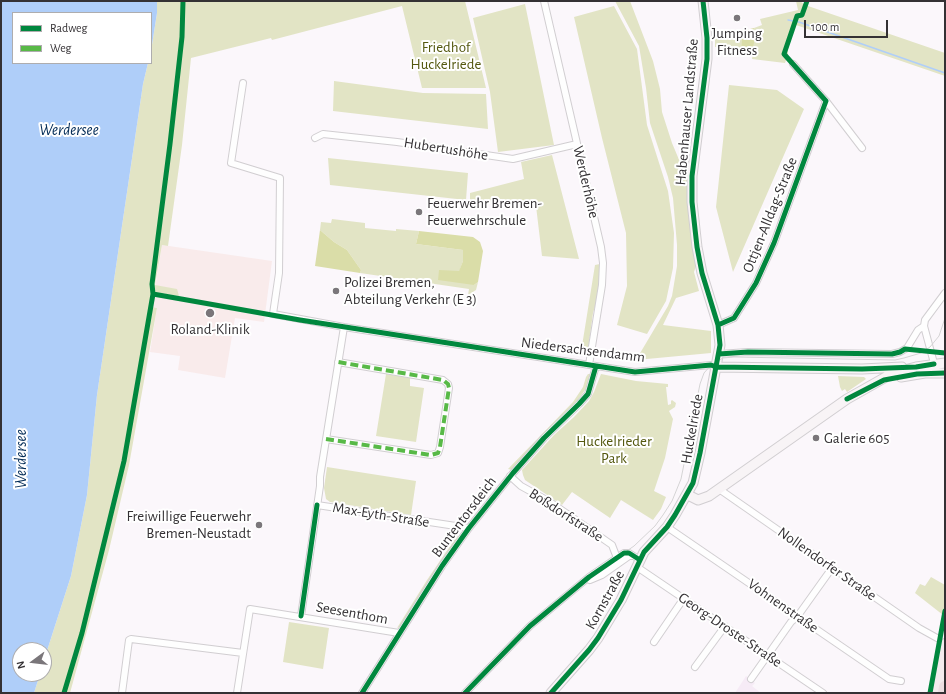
<!DOCTYPE html>
<meta charset="utf-8">
<style>
body{margin:0}
#map{position:relative;width:946px;height:694px;overflow:hidden;background:#fbf7fb;font-family:"Alegreya Sans",sans-serif}
canvas{display:block}
.frame{position:absolute;inset:0;border:2px solid #343134;pointer-events:none}
.legend{position:absolute;left:12px;top:12px;width:140px;height:52px;box-sizing:border-box;background:#fff;border:1px solid #aeadae;margin:0;padding:5px 7px;list-style:none;font-size:12px;color:#343134}
.legend li{display:flex;align-items:center;gap:8px;height:20px}
.legend b{width:20px;border:1px solid #aeadae}
.north{position:absolute;left:12px;top:642px;width:40px;height:40px;box-sizing:border-box;background:#fff;border:1px solid #aeadae;border-radius:50%;rotate:255deg;font-size:11px;font-weight:700;line-height:16px;text-align:center;color:#343134}
.north::after{content:'';display:block;margin:auto;width:14px;height:18px;background:#7a767a;clip-path:polygon(50% 0,100% 100%,50% 72%,0 100%)}
.scale{position:absolute;left:804px;top:20px;width:84px;height:18px;box-sizing:border-box;border:2px solid #343134;border-top:0;padding-left:5px;font-size:12px;line-height:14px;white-space:nowrap;color:#343134;-webkit-text-stroke:3px #fff;paint-order:stroke}
</style>
<div id="map">
<canvas width="946" height="694"></canvas>
<div class="frame"></div>
<ul class="legend">
<li><b style="height:5px;background:#00873e"></b>Radweg</li>
<li><b style="height:5px;background:#58b947"></b>Weg</li>
</ul>
<div class="north">N</div>
<div class="scale">100 m</div>
</div>
<script>
const c = document.querySelector('canvas').getContext('2d');
c.lineJoin = 'round';
function fill(path, color) {
  c.fillStyle = color;
  c.fill(path, 'evenodd');
}
function toPath(rows) {
  const path = new Path2D();
  for (const r of rows) {
    path.moveTo(r[0], r[1]);
    for (let i = 2; i < r.length; i += 2) path.lineTo(r[i], r[i + 1]);
  }
  return path;
}
function stroke(path, color, width, dash) {
  c.strokeStyle = color;
  c.lineWidth = width;
  c.lineCap = dash ? 'butt' : 'round';
  c.setLineDash(dash || []);
  c.stroke(path);
}
function write(font, color, halo, rows, align = 'center') {
  c.font = font + ' "Alegreya Sans",sans-serif';
  c.lineWidth = 4;
  c.setLineDash([]);
  c.textBaseline = 'middle';
  c.strokeStyle = halo;
  c.fillStyle = color;
  for (const [text, x, y, turn = 0] of rows) {
    c.save();
    c.translate(x, y);
    c.rotate((+turn || 0) * Math.PI / 180);
    c.textAlign = isNaN(turn) ? turn : align;
    if (halo) c.strokeText(text, 0, 0);
    c.fillText(text, 0, 0);
    c.restore();
  }
}
const education = toPath([
 [746,676,755,683,752,686,761,693,735,693]
]);
const medical = toPath([
 [162,245,272,261,264,322,235,318,225,378,178,370,180,356,150,352,157,308,152,307]
]);
const green = toPath([
 [157,1,465,1,486,88,422,88,402,6,272,40,271,38,191,58,182,145,168,246,162,245,155,285,177,289,179,296,155,292,155,290,152,307,157,308,129,465,109,550,70,693,34,693,40,674,44,674,44,660,71,576,87,495,97,395,143,84,148,63,151,63,151,51,157,13],
 [615,1,630,1,653,61,660,89,662,112,672,143,680,162,689,163,688,202,690,227,696,266,694,272,699,291,676,298,663,325,711,331,711,353,636,360,668,306,672,296,677,266,677,245,673,198,668,177,650,123,646,88,639,46],
 [796,1,801,1,802,3,808,6,945,53,945,76,796,25,788,48,788,55,785,63,752,59,755,35,754,28,762,25,760,19,798,10],
 [525,4,554,145,498,152,490,92,473,18],
 [614,6,637,49,647,125,668,191,674,233,673,268,666,301,647,334,617,325,627,286,626,233,602,138,574,17],
 [742,31,741,50,715,47,715,37],
 [334,81,423,93,486,94,488,129,333,111],
 [729,85,777,90,804,109,733,272,716,207],
 [552,155,579,259,542,256,536,206,470,201,470,193,524,179,521,162],
 [328,158,468,173,466,200,330,185],
 [332,219,365,223,365,228,396,231,396,229,419,231,416,244,463,250,463,261,459,272,474,285,478,282,476,290,468,295,469,289,360,273,361,270,347,250,334,242,320,230,321,222,331,223],
 [600,264,598,297,593,313,588,350,582,346,595,265],
 [386,374,410,378,410,386,424,388,416,442,376,436],
 [588,374,591,374,590,380,585,390,575,404,512,470,508,469,573,402,583,387,586,377],
 [601,374,636,381,668,384,668,387,666,387,668,405,671,404,671,401,672,400,676,403,675,407,669,411,673,419,665,458,654,491,666,497,661,509,653,520,621,500,610,518,572,492,562,505,525,480,523,475,522,470,554,435,574,417,589,401,594,392],
 [838,376,864,377,866,379,847,392,845,389,842,391,840,387],
 [327,467,416,481,411,515,330,502,326,499,324,488],
 [458,534,457,540,429,581,401,626,397,628,427,580],
 [931,577,945,585,945,604,943,615,915,593,920,584,925,586],
 [289,622,329,628,323,669,283,662]
]);
const forest = toPath([
 [754,28,755,35,753,51,741,50,742,31],
 [320,230,334,242,347,250,361,270,360,273,315,266],
 [419,231,473,237,480,242,483,251,478,282,474,285,438,280,439,270,459,271,463,261,463,250,416,244]
]);
const water = toPath([
 [1,1,157,1,157,13,151,51,151,13,13,13,13,63,148,63,143,84,97,395,87,495,71,576,44,660,44,650,20,650,20,674,40,674,34,693,1,693]
]);
const stream = toPath([
 [788,20,799,22,945,73]
]);
const street = toPath([
 [544,1,601,247,603,263,602,285,589,365],
 [793,64,826,101,862,148],
 [243,83,231,163,280,178,279,273,273,314,344,327,635,372,711,365,716,367],
 [315,138,323,134,397,142,513,159,577,144],
 [718,325,734,318,756,283,774,243,826,101],
 [719,354,748,352,892,354,900,352,907,348,918,330,924,326],
 [935,367,924,326,925,320,945,293],
 [326,439,431,455,438,453,440,447,449,388,448,384,443,380,338,362],
 [510,476,521,486,550,502,612,545,617,558],
 [719,489,919,628,937,638],
 [317,505,469,528],
 [667,527,889,679,901,681],
 [637,567,823,693],
 [590,580,602,575,629,556,632,556],
 [301,616,320,486,320,477,344,327],
 [654,642,684,598],
 [695,667,725,626],
 [751,679,791,622,797,617,832,568],
 [122,693,129,640,131,639,243,653],
 [237,693,250,609,399,633],
 [362,693,442,566,469,528,513,473,544,438,579,404,588,394,596,366],
 [465,693,530,626,589,577,624,553,629,553,640,560]
]);
const secondary = toPath([
 [716,367,862,369,902,367],
 [901,377,925,373,945,373],
 [688,495,698,500,709,496,847,399,893,373,916,367,945,363],
 [551,693,589,650,598,638,621,600,644,552,667,527,675,515,693,483,700,453,720,345,718,325,702,273,697,247,692,202,692,176,707,59,707,38,703,1]
]);
const primary = toPath([
 [937,693,945,644]
]);
const highway = toPath([
 [944,693,945,687]
]);
const tram = toPath([
 [463,693,538,617,572,589,634,546,655,526,663,515,672,501,681,479,700,384,704,373,712,364,723,358,734,357,895,360,904,358,921,353,930,347,939,336,945,318]
]);
const quiet = toPath([
 [326,439,431,455,438,453,440,447,449,388,448,384,443,380,338,362]
]);
const cycleway = toPath([
 [153,294,300,320,635,372,711,365,716,367,862,369,916,367,934,364],
 [718,325,734,318,756,283,774,243,826,101,784,54,797,16,802,15,807,1],
 [719,354,748,352,892,354,900,352,905,349,945,353],
 [847,399,884,380,917,374,945,373],
 [301,616,317,505],
 [64,693,82,633,124,461,144,346,153,294,152,284,170,144,182,37,183,1],
 [362,693,442,566,469,528,513,473,544,438,579,404,588,394,596,366],
 [465,693,530,626,589,577,624,553,629,553,640,560],
 [551,693,589,650,598,638,621,600,644,552,667,527,675,515,693,483,700,453,720,345,718,325,702,273,697,247,692,202,692,176,707,59,707,38,703,1],
 [930,693,945,611]
]);
const markers = [
 [737,18,4,"#7a767a"],
 [419,212,4,"#7a767a"],
 [336,291,4,"#7a767a"],
 [210,313,5,"#7a767a"],
 [816,438,4,"#7a767a"],
 [259,525,4,"#7a767a"]
];
const poiNames = [
 ["Jumping",737,33,"center"],
 ["Fitness",737,50,"center"],
 ["Feuerwehr Bremen-",427,203],
 ["Feuerwehrschule",427,220],
 ["Polizei Bremen,",344,282],
 ["Abteilung Verkehr (E 3)",344,299],
 ["Roland-Klinik",210,329,"center"],
 ["Galerie 605",824,438],
 ["Freiwillige Feuerwehr",251,516,"right"],
 ["Bremen-Neustadt",251,533,"right"]
];
const parkNames = [
 ["Friedhof",446,47],
 ["Huckelriede",446,64],
 ["Huckelrieder",614,441],
 ["Park",614,458]
];
const streetNames = [
 ["Habenhauser Landstraße",687,112,-85],
 ["Hubertushöhe",446,149,9],
 ["Werderhöhe",586,182,77],
 ["Ottjen-Alldag-Straße",770,215,-68],
 ["Niedersachsendamm",583,350,7],
 ["Huckelriede",692,429,-80],
 ["Max-Eyth-Straße",381,515,9],
 ["Boßdorfstraße",566,515,33],
 ["Buntentorsdeich",464,517,-53],
 ["Nollendorfer Straße",827,564,35],
 ["Kornstraße",605,600,-61],
 ["Vohnenstraße",783,606,35],
 ["Seesenthom",352,613,10],
 ["Georg-Droste-Straße",730,630,34]
];
const waterNames = [
 ["Werdersee",69,130],
 ["Werdersee",21,459,-90]
];
fill(education, '#f6ebf6');
fill(medical, '#f9ebeb');
fill(green, '#e2e4c5');
fill(forest, '#dadda8');
fill(water, '#afcef9');
stroke(stream, '#afcef9', 1.5);
stroke(street, '#d1ced1', 8);
stroke(secondary, '#d1ced1', 11);
stroke(primary, '#d5d3d5', 12);
stroke(highway, '#d5d3d5', 14);
stroke(street, '#fefefe', 6);
stroke(secondary, '#f8f4f6', 9);
stroke(primary, '#f3ebed', 10);
stroke(highway, '#ecdee1', 12);
stroke(tram, '#d5d4d5', 1);
stroke(quiet, '#58b947', 4, [8, 4]);
stroke(cycleway, '#00873e', 5);
for (const [x, y, r, color] of markers) {
  const dot = new Path2D();
  dot.arc(x, y, r, 0, 2 * Math.PI);
  c.fillStyle = color;
  c.fill(dot);
  stroke(dot, '#fff', 1.5);
}
write('15px', '#343134', '#fff', poiNames, 'left');
write('15px', '#54580f', '#fff', parkNames);
write('15px', '#343134', '#fff', streetNames);
write('italic 16px', '#012a56', '#fff', waterNames);
</script>
